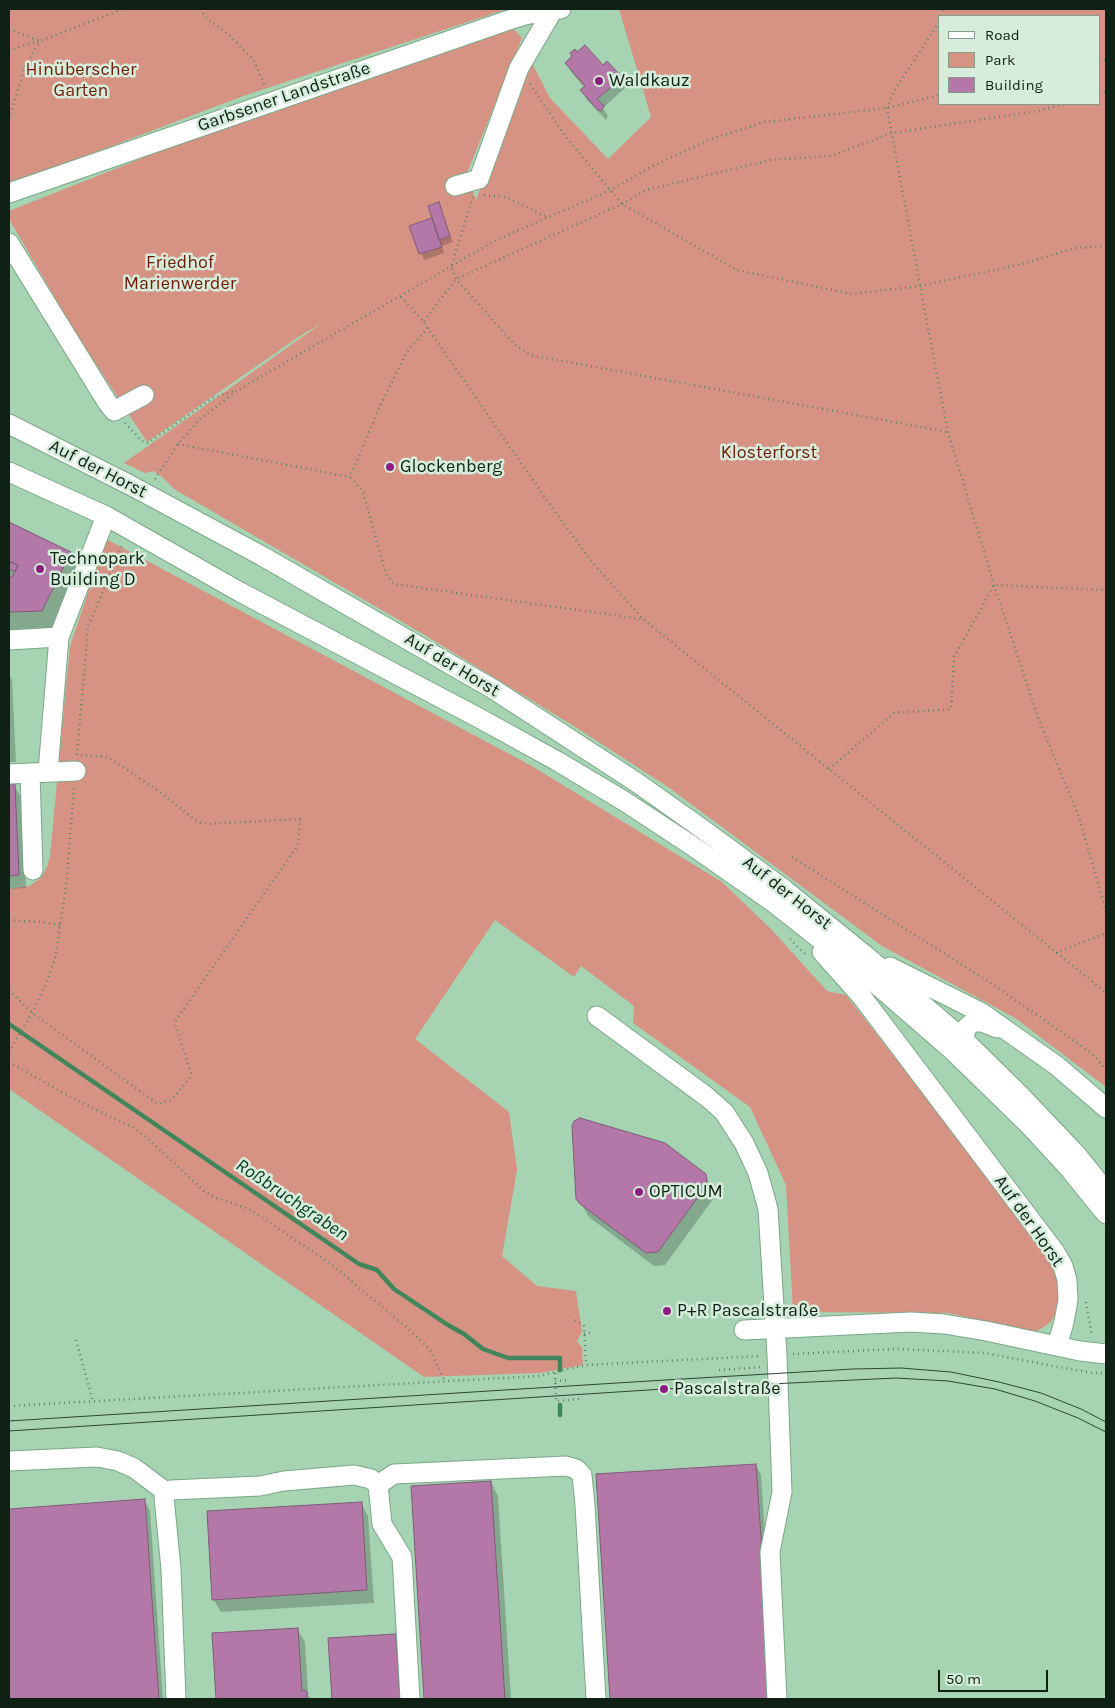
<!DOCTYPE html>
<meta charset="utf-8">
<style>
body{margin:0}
#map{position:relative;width:1115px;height:1708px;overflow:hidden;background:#a6d3b2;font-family:Karla,sans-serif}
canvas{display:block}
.frame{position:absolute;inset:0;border:10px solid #0f2014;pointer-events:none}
.legend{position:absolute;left:938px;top:15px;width:162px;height:90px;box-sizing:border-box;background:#d7eddc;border:1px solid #879b8c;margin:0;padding:6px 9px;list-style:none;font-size:15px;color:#0f2014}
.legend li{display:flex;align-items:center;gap:10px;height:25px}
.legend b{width:25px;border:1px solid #879b8c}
.scale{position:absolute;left:938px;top:1670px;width:110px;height:22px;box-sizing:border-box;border:2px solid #0f2014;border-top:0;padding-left:6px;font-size:15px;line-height:18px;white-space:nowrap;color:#0f2014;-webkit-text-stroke:4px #d7eddc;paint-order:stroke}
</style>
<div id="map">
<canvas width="1115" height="1708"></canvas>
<div class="frame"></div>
<ul class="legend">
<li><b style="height:6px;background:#fff"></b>Road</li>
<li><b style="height:14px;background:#d69384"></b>Park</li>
<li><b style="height:14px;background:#b378a8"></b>Building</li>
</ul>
<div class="scale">50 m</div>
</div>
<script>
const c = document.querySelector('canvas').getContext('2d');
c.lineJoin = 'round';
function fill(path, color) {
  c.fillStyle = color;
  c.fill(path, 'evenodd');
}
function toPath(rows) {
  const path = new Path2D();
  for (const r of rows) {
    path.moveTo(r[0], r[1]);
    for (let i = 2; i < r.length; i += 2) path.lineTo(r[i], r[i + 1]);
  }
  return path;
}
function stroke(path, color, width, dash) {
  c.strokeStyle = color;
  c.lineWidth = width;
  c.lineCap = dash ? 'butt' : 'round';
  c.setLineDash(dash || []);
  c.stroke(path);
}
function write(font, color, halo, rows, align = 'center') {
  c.font = font + ' Karla,sans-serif';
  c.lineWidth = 5;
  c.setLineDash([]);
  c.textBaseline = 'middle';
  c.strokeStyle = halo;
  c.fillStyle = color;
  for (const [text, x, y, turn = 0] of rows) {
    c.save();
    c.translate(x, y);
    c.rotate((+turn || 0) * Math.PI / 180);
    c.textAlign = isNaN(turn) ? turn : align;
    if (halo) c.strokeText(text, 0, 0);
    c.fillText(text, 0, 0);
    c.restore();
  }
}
const green = toPath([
 [9,9,507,9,246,95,9,185],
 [619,9,1106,9,1106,1087,1015,1018,882,946,668,787,577,728,423,634,174,489,160,475,153,471,145,473,124,463,322,323,300,336,147,442,75,332,9,219,9,211,246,117,514,29,522,38,467,173,476,200,529,57,550,98,608,159,651,117],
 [939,16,1099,16,1099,104,939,104],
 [106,539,530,765,722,882,772,930,827,991,846,995,1038,1241,1058,1271,1059,1291,1058,1309,1051,1322,1036,1332,995,1324,948,1313,793,1312,786,1185,750,1107,633,1023,634,1006,581,966,574,977,495,920,415,1039,509,1112,517,1170,502,1256,537,1286,576,1291,582,1332,577,1341,582,1348,583,1365,540,1373,424,1377,9,1089,9,889,29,886,41,878,47,867,50,856,70,646]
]);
const shadow = toPath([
 [566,63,602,67,621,77,626,87,603,108,608,116,606,120,587,100,582,90,585,88,572,73],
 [438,204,453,242,442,246,444,253,424,260,411,227,434,219],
 [9,523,70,553,81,573,53,630,9,632],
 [9,674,12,680,16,762,9,762],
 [14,785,22,799,26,888,9,889,9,786],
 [705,1175,714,1193,713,1199,665,1265,654,1266,589,1217,578,1198],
 [756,1465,761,1475,776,1699,611,1699,597,1476],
 [491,1482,498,1496,511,1699,425,1699,412,1488],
 [145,1501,150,1511,163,1699,9,1699,9,1510],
 [361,1503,368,1516,374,1603,221,1612,213,1599],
 [297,1629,305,1642,308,1695,311,1699,217,1699,213,1634],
 [395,1635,403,1648,406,1699,333,1699,329,1639]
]);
const stream = toPath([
 [9,1024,359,1264,377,1270,394,1289,448,1325,464,1334,483,1349,508,1358,560,1358,560,1370],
 [560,1405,560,1415]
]);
const building = toPath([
 [585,45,603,65,607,61,622,77,608,90,597,99,604,106,601,111,598,110,580,90,585,86,565,63,572,56,570,53,575,49,577,52,585,45],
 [439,202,450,236,439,240,428,206,439,202],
 [432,218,442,247,419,254,409,226,432,218],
 [9,522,71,552,42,611,9,612,9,577,12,577,18,565,9,561,9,522],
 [10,562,18,565,15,572,9,569,10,562],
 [9,784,15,784,19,875,9,876,9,784],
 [580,1118,665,1143,706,1174,707,1179,706,1186,658,1252,646,1253,580,1204,576,1199,572,1126,574,1121,580,1118],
 [756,1464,772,1699,610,1699,596,1474,756,1464],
 [491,1481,505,1699,424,1699,411,1486,491,1481],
 [145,1499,159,1699,9,1699,9,1509,145,1499],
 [362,1502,367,1590,212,1600,207,1511,362,1502],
 [298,1628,302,1691,305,1690,308,1693,306,1696,307,1699,216,1699,212,1633,298,1628],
 [396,1634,400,1699,332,1699,328,1638,396,1634]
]);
const path = toPath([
 [200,9,207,19,229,35,253,59,265,86],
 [943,16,943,9],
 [939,22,894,91,887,108,920,286,948,432,994,585,1039,720,1079,817,1106,911],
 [9,29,40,41,123,9],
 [9,50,39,41],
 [1099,61,1106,59],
 [530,84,565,136,622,204,737,270,851,294,920,286,1022,264,1075,248,1106,246],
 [1099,94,1106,92],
 [9,119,25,66,40,41],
 [484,195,506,197,544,216,548,215],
 [473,197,451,267,456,279,515,345,530,355,948,432],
 [401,297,423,321,548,502,592,562,643,619,1104,991,1106,992],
 [424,321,456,279,622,204,646,190,770,160,831,156,891,133,1038,111,1064,104],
 [428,328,408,350,380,406,350,477,363,492,386,574,394,584,641,619],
 [125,423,142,441,148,443,213,398,236,390],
 [178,444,350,477],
 [155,479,178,444,200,419,238,390,498,239,611,190,649,168,708,140,765,122,887,108,939,95],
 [77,755,88,627,123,543],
 [829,769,894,713,951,709,954,657,994,585,1106,590],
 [792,857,994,985,1090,1052,1106,1069],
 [9,920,42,922,60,925],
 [790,939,805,954],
 [1056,953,1106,933],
 [9,990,32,1013,158,1104,171,1100,189,1079,191,1073,175,1024,176,1020,298,845,300,819,207,824,201,823,195,820,164,795,114,761,106,757,81,755],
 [9,1052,32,1013,46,984,55,958,66,887,74,788],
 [9,1062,76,1100,134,1128,144,1135,204,1191,214,1197,251,1210,331,1264,412,1332,430,1350,445,1382],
 [1086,1302,1092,1336],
 [575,1320,584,1326,586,1365],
 [584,1334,594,1332],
 [76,1340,93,1401],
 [793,1354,896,1349,985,1353,1053,1366,1094,1373,1106,1373],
 [719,1370,761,1367],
 [555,1373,556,1401,580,1399],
 [555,1381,570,1380],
 [726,1391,761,1389],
 [9,1406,538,1376,586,1365,760,1356]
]);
const minor = toPath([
 [455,186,479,179,519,68,553,10],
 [9,193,506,21,525,15,561,9],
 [9,243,107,402,114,411,144,395],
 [9,424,128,484,262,556,493,689,636,782,701,828,785,890,865,955,964,1040,1020,1095,1076,1154,1106,1191],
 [9,472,106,516,240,592,479,718,557,761,624,801,691,845,774,903,868,977,952,1050,1030,1126,1067,1166,1106,1214],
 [9,640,59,637],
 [48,772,59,637,106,516],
 [30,773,33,870],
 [9,774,76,771],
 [822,952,862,997,1055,1252,1063,1266,1067,1280,1068,1300,1064,1322,1057,1346],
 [890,967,982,1013,1057,1066,1106,1108],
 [597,1016,707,1097,724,1112,744,1143,758,1173,768,1209,777,1355,782,1492,770,1552,777,1699],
 [964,1040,966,1028,973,1022,982,1022,997,1028],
 [744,1330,911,1322,944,1324,986,1331,1080,1351,1106,1354],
 [9,1461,97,1457,118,1461,134,1468,166,1492],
 [378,1485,394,1474,566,1466,576,1469,582,1475,585,1505,596,1699],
 [176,1699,171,1569,164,1497,166,1492,171,1490,260,1486,284,1481,354,1475,371,1479,378,1485,382,1524,402,1557,410,1699]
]);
const tram = toPath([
 [9,1421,665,1380,853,1369,901,1368,951,1372,999,1382,1041,1393,1081,1409,1106,1422],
 [9,1431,664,1389,896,1378,948,1381,995,1389,1035,1401,1078,1418,1106,1432]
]);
const markers = [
 [599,81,5,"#8c1c7f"],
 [390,467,5,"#8c1c7f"],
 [40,569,5,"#8c1c7f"],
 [639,1192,5,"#8c1c7f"],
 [667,1311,5,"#8c1c7f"],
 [664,1389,5,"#8c1c7f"]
];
const parkNames = [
 ["Hinüberscher",81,70],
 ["Garten",81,91],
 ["Friedhof",180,263],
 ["Marienwerder",180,284],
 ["Klosterforst",769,453]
];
const poiNames = [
 ["Waldkauz",609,81],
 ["Glockenberg",400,467],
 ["Technopark",50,559],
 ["Building D",50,580],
 ["OPTICUM",649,1192],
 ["P+R Pascalstraße",677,1311],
 ["Pascalstraße",674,1389]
];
const streetNames = [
 ["Garbsener Landstraße",284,97,-19],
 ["Auf der Horst",98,469,27],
 ["Auf der Horst",452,665,31],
 ["Auf der Horst",787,893,38],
 ["Auf der Horst",1029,1221,55]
];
const waterNames = [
 ["Roßbruchgraben",292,1200,34]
];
fill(green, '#d69384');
fill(shadow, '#0003');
stroke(stream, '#41865a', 4.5);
fill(building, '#b378a8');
stroke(building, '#805a78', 1);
stroke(minor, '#7ba788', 21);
stroke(path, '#62826b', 2.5, [1, 4]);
stroke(minor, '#fff', 19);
stroke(tram, '#2e4434', 1);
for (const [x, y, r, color] of markers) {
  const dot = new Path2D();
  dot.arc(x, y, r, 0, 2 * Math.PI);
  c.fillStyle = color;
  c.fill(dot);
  stroke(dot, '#d7eddc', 2);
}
write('18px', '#721703', '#d7eddc', parkNames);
write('18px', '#0f2014', '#d7eddc', poiNames, 'left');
write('18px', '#0f2014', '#d7eddc', streetNames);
write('italic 19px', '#00381a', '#d7eddc', waterNames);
</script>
